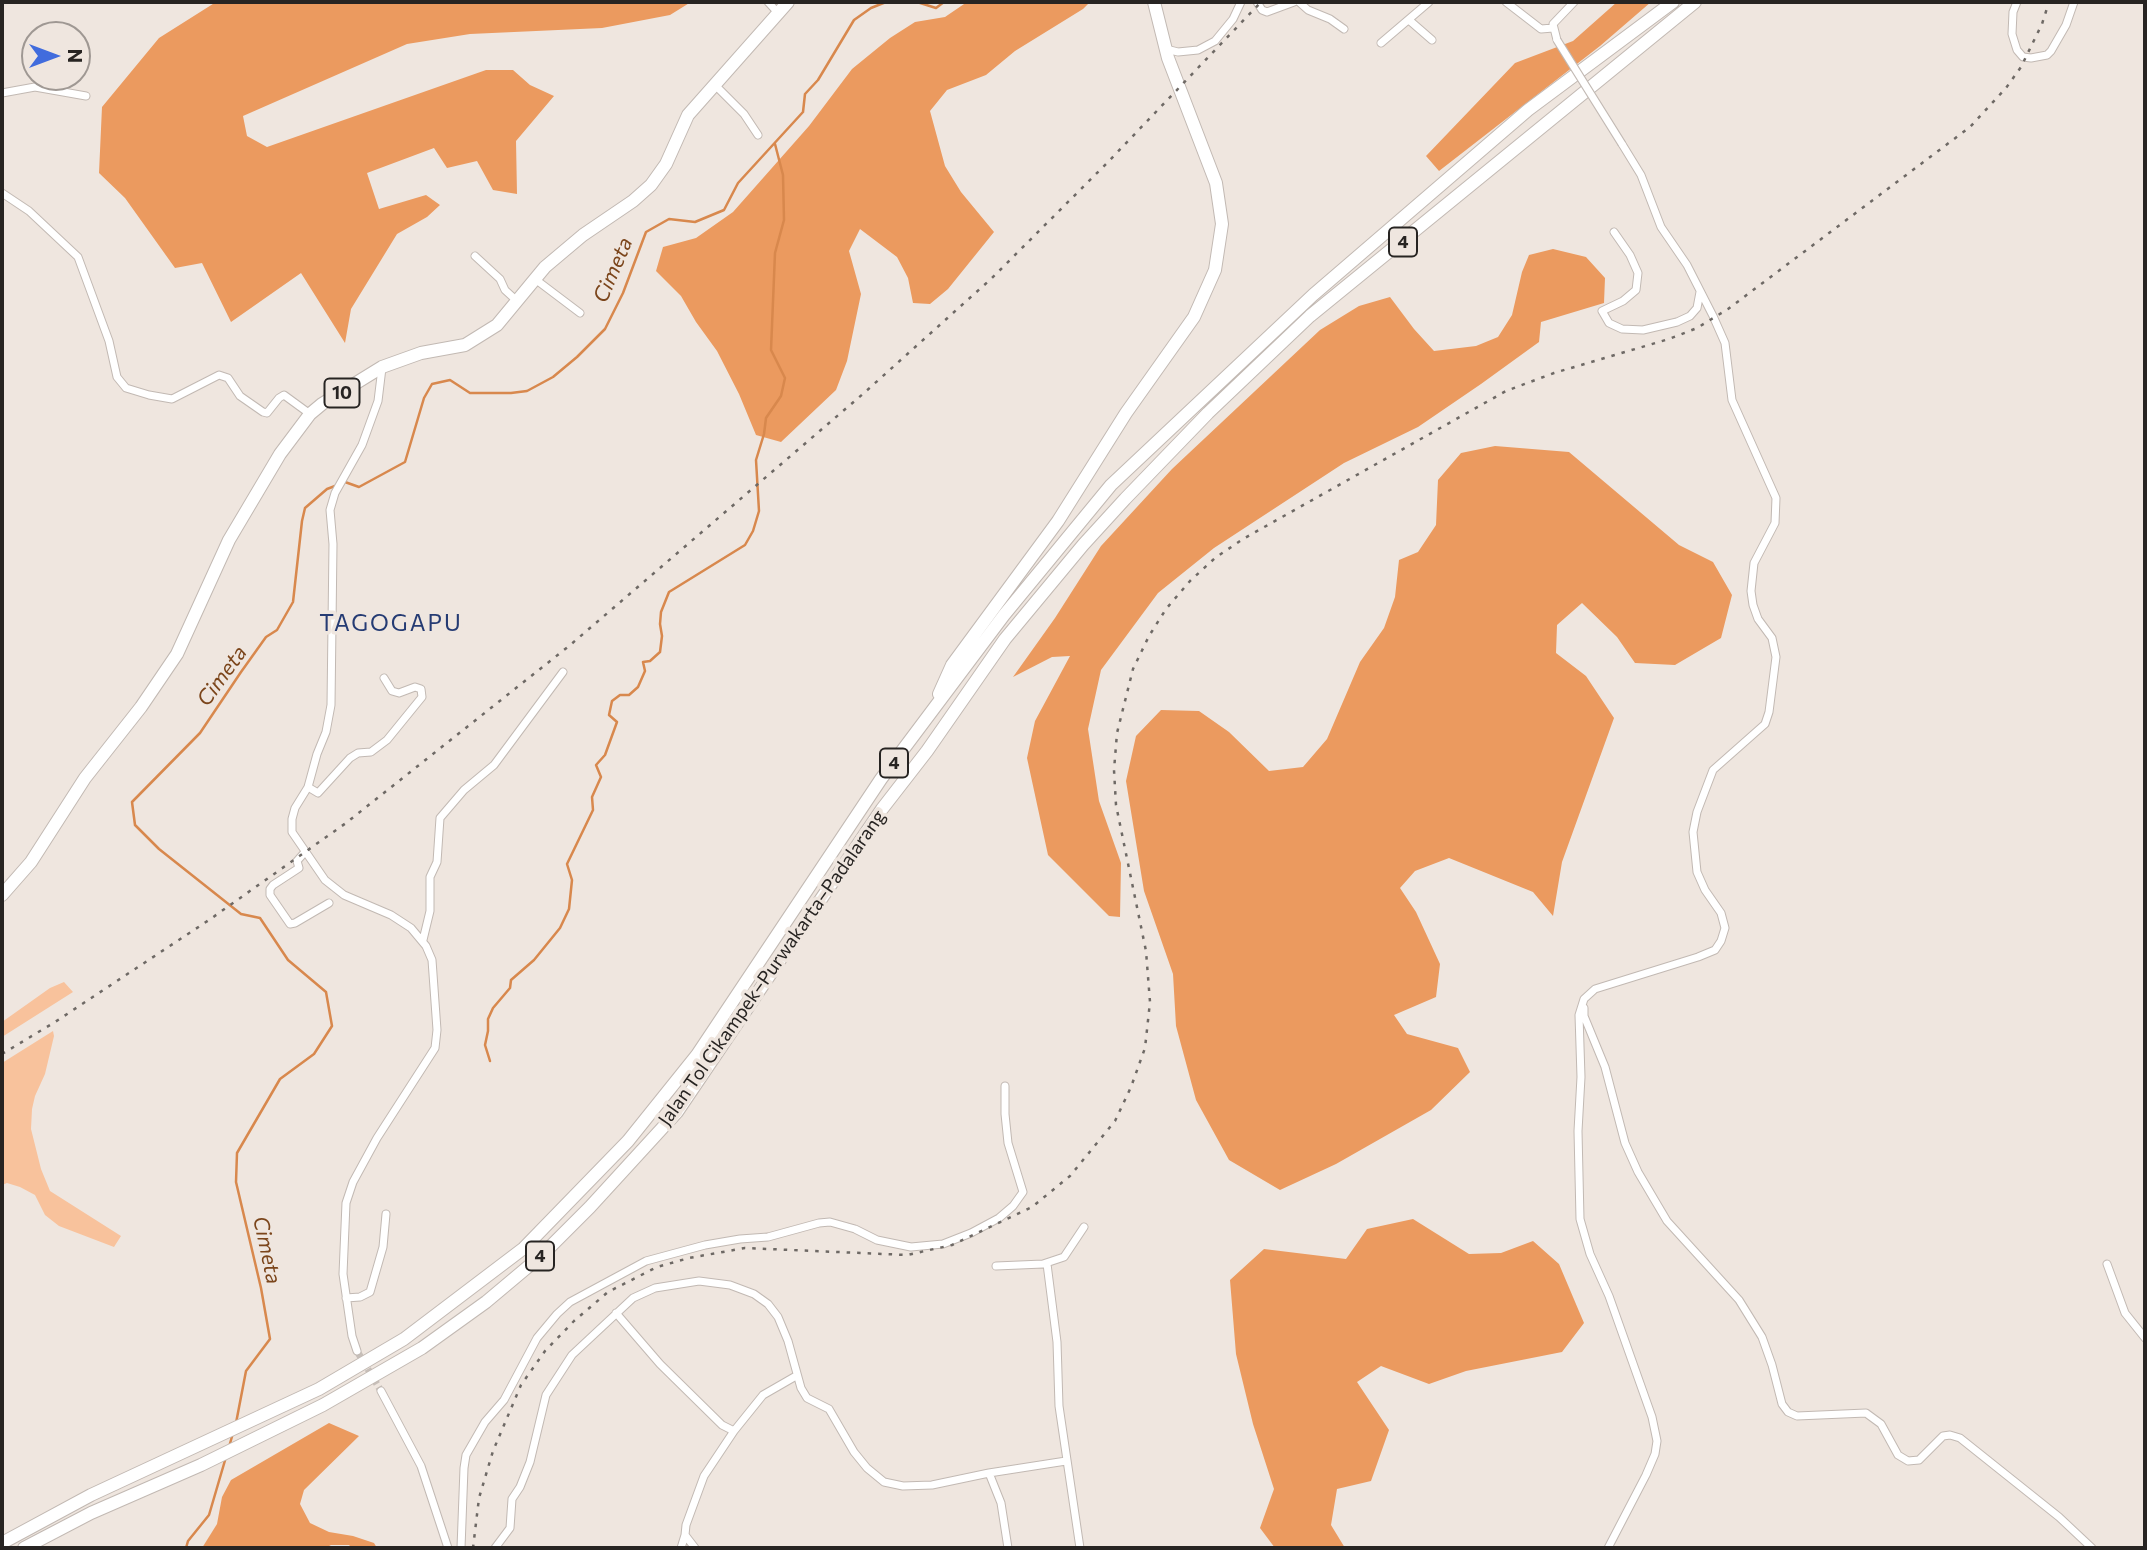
<!DOCTYPE html>
<meta charset="utf-8">
<style>
body{margin:0}
#map{position:relative;width:2147px;height:1550px;overflow:hidden;background:#efe6df;font-family:Commissioner,sans-serif}
canvas{display:block}
.frame{position:absolute;inset:0;border:4px solid #272422;pointer-events:none}
.north{position:absolute;left:21px;top:21px;width:70px;height:70px;box-sizing:border-box;background:#efe6df;border:2px solid #9f9893;border-radius:50%;rotate:90deg;font-size:19px;font-weight:700;line-height:28px;text-align:center;color:#272422}
.north::after{content:'';display:block;margin:auto;width:24px;height:32px;background:#416cdd;clip-path:polygon(50% 0,100% 100%,50% 72%,0 100%)}
</style>
<div id="map">
<canvas width="2147" height="1550"></canvas>
<div class="frame"></div>
<div class="north">N</div>
</div>
<script>
const c = document.querySelector('canvas').getContext('2d');
c.lineJoin = 'round';
function fill(path, color) {
  c.fillStyle = color;
  c.fill(path, 'evenodd');
}
function toPath(rows) {
  const path = new Path2D();
  for (const r of rows) {
    path.moveTo(r[0], r[1]);
    for (let i = 2; i < r.length; i += 2) path.lineTo(r[i], r[i + 1]);
  }
  return path;
}
function stroke(path, color, width, dash) {
  c.strokeStyle = color;
  c.lineWidth = width;
  c.lineCap = dash ? 'butt' : 'round';
  c.setLineDash(dash || []);
  c.stroke(path);
}
function write(font, color, halo, rows, align = 'center') {
  c.font = font + ' Commissioner,sans-serif';
  c.lineWidth = 7;
  c.setLineDash([]);
  c.textBaseline = 'middle';
  c.strokeStyle = halo;
  c.fillStyle = color;
  for (const [text, x, y, turn = 0] of rows) {
    c.save();
    c.translate(x, y);
    c.rotate((+turn || 0) * Math.PI / 180);
    c.textAlign = isNaN(turn) ? turn : align;
    if (halo) c.strokeText(text, 0, 0);
    c.fillText(text, 0, 0);
    c.restore();
  }
}
const green = toPath([
 [64,982,73,992,2,1037,2,1022,50,988],
 [53,1031,54,1036,45,1074,35,1096,32,1109,31,1129,41,1169,50,1191,121,1236,114,1247,59,1226,45,1215,35,1195,20,1187,7,1183,2,1185,2,1063]
]);
const forest = toPath([
 [216,2,691,2,670,15,602,28,470,34,407,44,243,116,247,136,267,147,486,70,513,70,530,85,554,96,516,141,517,194,493,190,477,161,447,168,434,148,367,173,379,209,426,195,440,205,427,217,397,234,351,309,345,343,301,273,231,322,202,263,175,268,125,198,99,173,102,107,159,38],
 [967,2,1090,2,1083,9,1015,51,986,75,947,90,930,111,945,166,961,192,994,232,948,289,930,304,913,303,908,278,897,257,860,229,849,251,861,294,847,361,836,390,781,442,756,435,739,394,717,351,696,322,681,296,656,271,663,247,696,238,733,212,809,126,852,69,890,38,915,22,945,17],
 [1617,2,1651,2,1600,46,1439,171,1426,156,1515,63,1573,41],
 [1553,249,1586,257,1605,278,1604,303,1541,322,1539,342,1481,384,1418,427,1344,463,1214,548,1158,593,1101,670,1088,729,1099,801,1121,863,1120,917,1109,916,1048,855,1027,758,1035,721,1070,656,1052,657,1013,677,1055,618,1101,546,1172,469,1320,330,1359,306,1390,297,1414,329,1434,351,1476,346,1498,337,1512,315,1522,272,1529,255],
 [1495,446,1569,452,1679,545,1713,562,1732,595,1721,638,1675,665,1635,663,1617,637,1582,603,1557,625,1556,653,1586,676,1614,718,1562,862,1553,916,1533,892,1449,858,1415,871,1400,888,1416,912,1440,964,1436,997,1394,1015,1407,1034,1458,1048,1470,1072,1431,1110,1336,1164,1280,1190,1229,1160,1196,1100,1176,1026,1173,974,1144,891,1126,781,1136,736,1161,710,1199,711,1229,732,1269,771,1303,767,1327,739,1360,662,1384,628,1395,597,1399,560,1418,552,1436,525,1438,480,1461,453],
 [1413,1219,1469,1254,1501,1253,1533,1241,1559,1264,1584,1323,1562,1352,1466,1371,1429,1384,1381,1366,1357,1382,1389,1430,1371,1481,1337,1489,1331,1525,1345,1548,1275,1548,1260,1528,1274,1489,1253,1424,1236,1354,1230,1280,1264,1249,1346,1259,1367,1229],
 [329,1423,359,1436,304,1490,300,1504,310,1523,329,1532,353,1536,374,1543,377,1548,352,1548,349,1545,331,1545,325,1548,202,1548,217,1524,222,1497,231,1480]
]);
const stream = toPath([
 [917,2,936,8,944,2],
 [345,482,359,487,405,462,424,398,432,384,450,380,470,393,511,393,527,391,553,377,577,357,605,329,623,293,646,232,669,219,695,222,724,210,738,183,803,112,805,94,818,80,854,20,871,8,886,2],
 [490,1061,485,1045,488,1031,488,1019,493,1008,510,988,511,980,534,960,560,928,569,909,572,880,567,864,593,810,592,797,601,777,596,765,605,755,617,722,609,715,612,701,620,695,629,695,638,687,645,671,643,662,650,661,660,652,662,636,660,624,661,612,669,592,745,545,753,531,759,511,756,460,764,434,766,418,781,396,785,378,771,350,775,253,784,220,783,175,775,144],
 [236,1423,246,1371,270,1339,261,1288,236,1182,237,1153,280,1079,314,1054,332,1026,326,992,288,960,260,918,241,914,159,849,135,825,132,802,200,733,241,672,266,637,277,630,293,602,302,521,305,508,327,489,335,486],
 [229,1447,233,1433],
 [186,1548,188,1541,209,1515,226,1457]
]);
const streetTunnel = toPath([
 [357,1351,381,1391]
]);
const street = toPath([
 [768,2,779,14],
 [1257,2,1262,10,1267,12,1294,2],
 [1299,2,1308,10,1330,19,1344,29],
 [1506,2,1541,29,1553,28],
 [2017,2,2013,12,2012,34,2017,50,2023,57,2031,58,2047,55,2051,51,2066,25,2074,2],
 [1409,20,1432,40],
 [1557,40,1553,24,1574,2],
 [1381,43,1429,2],
 [1166,49,1178,52,1198,50,1215,41,1233,19,1241,2],
 [715,85,744,114,758,135],
 [2,93,35,87,86,96],
 [2,193,29,211,78,257,109,341,117,377,126,388,149,395,172,399,219,375,228,378,240,396,263,412,267,413,279,398,284,395,310,414],
 [1614,232,1630,255,1638,273,1636,290,1623,301,1602,311,1609,323,1622,329,1643,330,1677,322,1690,316,1697,308,1700,292],
 [475,256,500,279,505,290,517,301],
 [535,279,580,313],
 [308,787,318,793,350,758,358,753,371,752,387,740,422,697,421,689,415,687,399,693,392,691,384,678],
 [305,852,297,861,299,868,273,885,270,889,270,895,290,924,295,923,329,903],
 [423,940,430,911,430,877,437,862,440,818,464,790,494,765,563,672],
 [1584,1008,1584,1016,1605,1067,1625,1143,1638,1172,1667,1221,1739,1300,1762,1337,1772,1365,1782,1404,1788,1412,1797,1416,1866,1413,1881,1424,1898,1455,1908,1461,1919,1460,1943,1436,1950,1435,1960,1438,2059,1517,2092,1548],
 [1047,1264,1057,1342,1059,1406,1080,1548],
 [2107,1264,2125,1313,2145,1338],
 [996,1266,1043,1264,1064,1257,1084,1227],
 [346,1298,360,1297,370,1292,383,1247,386,1214],
 [616,1313,660,1364,722,1425,734,1431],
 [357,1351,352,1336,343,1274,346,1203,353,1182,377,1138,435,1048,437,1030,432,960,426,946,411,928,391,915,344,895,325,880,292,832,292,819,295,808,308,787,317,754,326,732,331,705,333,544,330,510,335,493,362,445,378,401,382,368],
 [381,1391,421,1466,448,1548],
 [989,1473,1001,1503,1008,1548],
 [461,1548,464,1468,466,1455,485,1422,504,1400,537,1338,557,1314,570,1302,646,1261,705,1245,740,1239,768,1237,819,1223,830,1222,855,1229,877,1240,911,1247,943,1244,971,1233,999,1218,1013,1206,1023,1192,1008,1143,1005,1114,1005,1086],
 [495,1548,510,1528,512,1499,520,1487,530,1462,546,1395,572,1355,633,1298,655,1288,699,1281,730,1285,754,1294,768,1304,778,1317,788,1341,801,1388,807,1398,829,1409,854,1452,867,1468,884,1482,903,1486,932,1485,989,1473,1066,1461],
 [681,1548,685,1535],
 [695,1548,685,1535,686,1525,704,1476,734,1431,763,1395,796,1376],
 [1608,1548,1646,1475,1655,1454,1657,1441,1652,1417,1609,1296,1590,1254,1580,1219,1578,1131,1581,1077,1579,1015,1584,999,1595,989,1698,957,1715,950,1721,941,1725,928,1721,913,1705,890,1697,872,1693,832,1697,812,1713,770,1765,724,1769,712,1776,657,1772,638,1758,619,1753,605,1751,591,1754,563,1775,523,1776,498,1732,400,1725,343,1713,316,1687,265,1661,227,1641,175,1622,144]
]);
const highway = toPath([
 [939,694,952,665,1058,521,1126,413,1194,317,1215,270,1222,224,1216,183,1168,58,1154,2],
 [2,895,31,862,85,778,141,707,177,654,229,540,280,454,310,414,322,404,382,367,421,353,465,345,497,325,545,267,583,235,633,201,651,185,666,164,688,115,788,2],
 [2,1543,91,1495,319,1389,404,1339,524,1248,628,1141,697,1055,881,779,1004,615,1111,485,1313,295,1528,110,1673,2],
 [24,1548,91,1513,201,1465,323,1405,422,1348,486,1302,542,1255,590,1207,677,1112,882,809,927,751,1005,639,1083,545,1125,499,1208,413,1310,316,1695,2]
]);
const rail = toPath([
 [2,1054,55,1022,209,920,346,823,569,646,864,393,992,278,1108,162,1261,2],
 [473,1548,479,1498,493,1451,521,1385,545,1351,574,1321,608,1292,657,1267,689,1258,745,1248,907,1255,952,1245,1032,1207,1070,1176,1115,1121,1131,1087,1145,1048,1150,1002,1146,951,1116,805,1114,770,1117,733,1133,669,1149,636,1166,609,1190,581,1215,558,1243,539,1506,391,1554,373,1669,339,1697,328,1728,309,1970,127,2006,88,2021,67,2042,24,2049,2]
]);
const streetBridge = toPath([
 [1557,40,1622,144]
]);
const shields = [
 [1403,242,28],
 [342,393,35],
 [894,763,28],
 [540,1256,28]
];
const shieldNames = [
 ["4",1403,242],
 ["10",342,393],
 ["4",894,763],
 ["4",540,1256]
];
const streetNames = [
 ["Jalan Tol Cikampek–Purwakarta–Padalarang",772,968,-55]
];
const waterNames = [
 ["Cimeta",613,270,-67],
 ["Cimeta",222,676,-54],
 ["Cimeta",267,1250,78]
];
const quarterNames = [
 ["TAGOGAPU",391,623]
];
fill(green, '#f8c29c');
fill(forest, '#eb9a5f');
stroke(stream, '#d8884d', 2.5);
stroke(streetTunnel, '#c7bfb9', 7, [7, 3.5]);
stroke(street, '#c2b9b3', 9);
stroke(highway, '#c2b9b3', 14);
stroke(street, '#fff', 7);
stroke(highway, '#fff', 12);
stroke(rail, '#6e6965', 2.5, [3.5, 7]);
stroke(streetBridge, '#c2b9b3', 9, []);
stroke(streetBridge, '#fff', 7);
for (const [x, y, w] of shields) {
  const box = new Path2D();
  box.roundRect(x - w / 2, y - 14.5, w, 29, 5);
  c.fillStyle = '#efe6df';
  c.fill(box);
  stroke(box, '#272422', 2);
}
write('bold 18px', '#272422', null, shieldNames);
write('19px', '#272422', '#efe6df', streetNames);
write('italic 21px', '#7b451b', '#efe6df', waterNames);
c.letterSpacing = '2px';
write('23px', '#253b73', '#efe6df', quarterNames);
c.letterSpacing = '0px';
</script>
